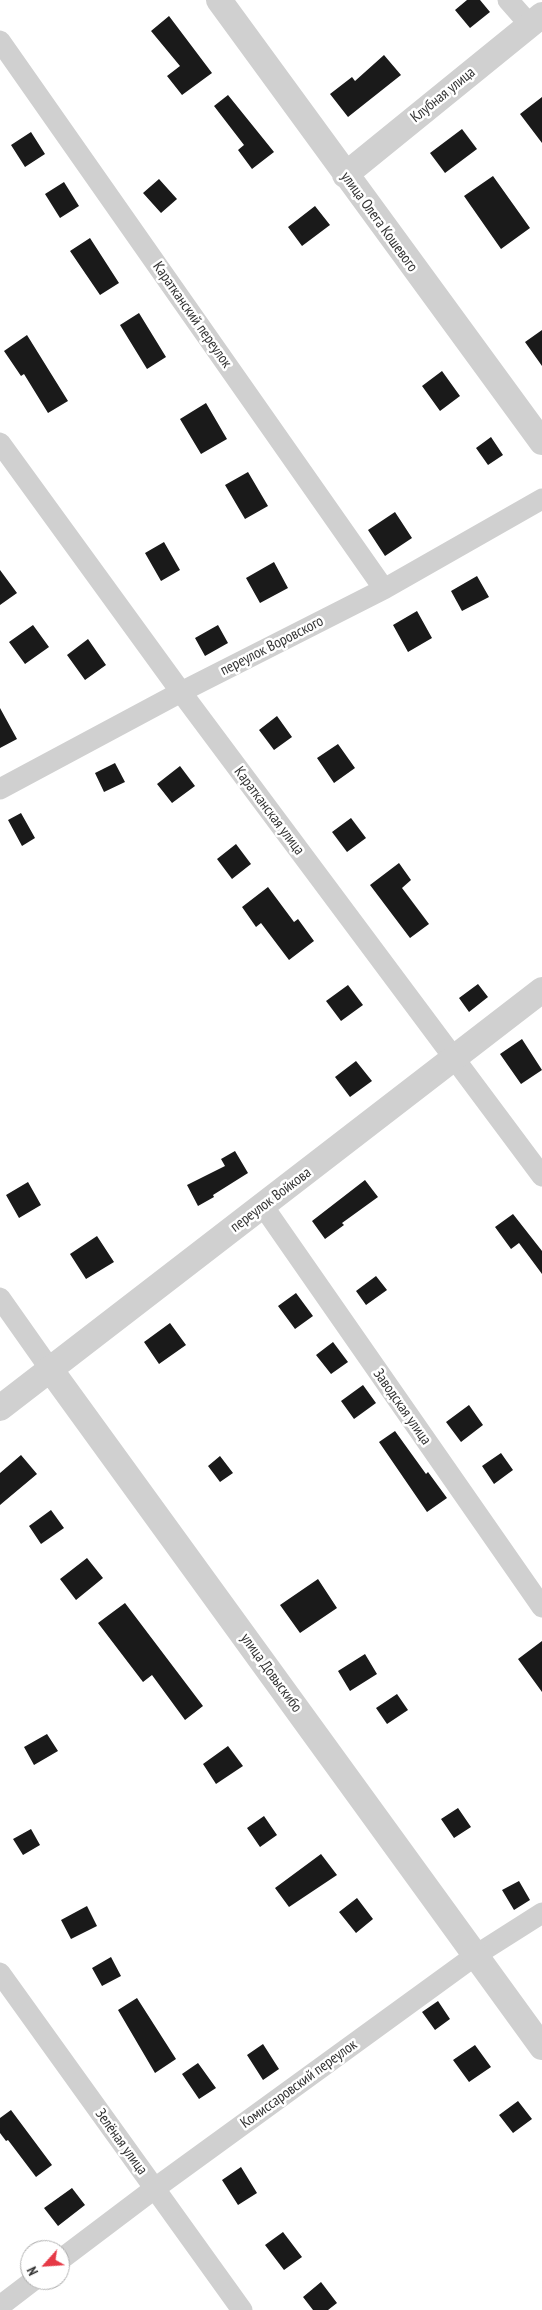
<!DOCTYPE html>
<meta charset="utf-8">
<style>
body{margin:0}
#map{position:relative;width:542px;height:2310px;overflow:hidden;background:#fff;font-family:"PT Sans Narrow",sans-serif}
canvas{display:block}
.north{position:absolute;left:20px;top:2240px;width:50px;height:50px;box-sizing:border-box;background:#fff;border:1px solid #adadad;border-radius:50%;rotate:244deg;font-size:14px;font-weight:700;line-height:20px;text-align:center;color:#333}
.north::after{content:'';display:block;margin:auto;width:18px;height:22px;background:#e63946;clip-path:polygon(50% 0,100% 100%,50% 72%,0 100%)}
</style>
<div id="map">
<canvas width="542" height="2310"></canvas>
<div class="north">N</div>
</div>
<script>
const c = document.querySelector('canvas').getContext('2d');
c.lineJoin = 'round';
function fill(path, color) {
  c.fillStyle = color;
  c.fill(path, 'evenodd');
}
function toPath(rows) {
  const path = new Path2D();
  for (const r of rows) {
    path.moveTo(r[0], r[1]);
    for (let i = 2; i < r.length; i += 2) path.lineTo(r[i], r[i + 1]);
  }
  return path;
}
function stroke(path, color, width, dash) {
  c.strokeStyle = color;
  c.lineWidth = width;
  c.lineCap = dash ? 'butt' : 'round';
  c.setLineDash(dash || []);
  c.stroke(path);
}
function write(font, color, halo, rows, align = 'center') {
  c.font = font + ' "PT Sans Narrow",sans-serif';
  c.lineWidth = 5;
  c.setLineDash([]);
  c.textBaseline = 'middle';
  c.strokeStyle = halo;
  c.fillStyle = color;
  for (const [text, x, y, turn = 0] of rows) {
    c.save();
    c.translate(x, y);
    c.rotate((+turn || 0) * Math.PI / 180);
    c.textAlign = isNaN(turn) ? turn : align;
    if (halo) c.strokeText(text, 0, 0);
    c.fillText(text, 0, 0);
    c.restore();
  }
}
const building = toPath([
 [467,0,480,0,490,12,470,28,455,10],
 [169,16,212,73,182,95,167,76,180,66,151,31],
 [384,55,401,75,348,117,330,94,352,77,355,81],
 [228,95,274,152,252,169,238,150,244,145,214,106],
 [542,97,542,143,520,114],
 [462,129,477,149,445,173,430,153],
 [31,132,45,154,25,167,11,145],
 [493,176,530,228,501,249,464,196],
 [159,179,177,199,161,213,143,193],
 [64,182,79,206,60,218,45,194],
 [315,206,330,225,302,246,288,227],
 [90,238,119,283,100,295,70,251],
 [139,313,166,357,147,369,120,325],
 [542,330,542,366,525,342],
 [27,335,68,401,48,413,24,374,21,376,4,351],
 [442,371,460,396,440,411,422,386],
 [206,403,227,439,201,454,180,419],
 [491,437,503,455,488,465,476,448],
 [248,472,268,506,245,519,225,485],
 [395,512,412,538,385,556,368,530],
 [164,542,180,570,161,581,145,553],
 [274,562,288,588,260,603,246,578],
 [0,570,17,593,0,605],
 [477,576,489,597,462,611,451,591],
 [417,611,432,638,408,652,393,625],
 [33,625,49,647,25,664,9,642],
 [218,625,228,643,205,656,195,638],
 [88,639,106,665,85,680,67,655],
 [0,708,17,739,0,748],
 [277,716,292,737,274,750,259,730],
 [338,744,355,768,334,783,317,758],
 [115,763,125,782,104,792,95,773],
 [180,766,195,786,172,803,157,784],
 [21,813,35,838,22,846,8,820],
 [351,818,366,838,347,852,332,832],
 [236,844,251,864,232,879,217,859],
 [399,863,411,880,402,888,429,924,410,938,370,885],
 [268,887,294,922,298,919,314,941,289,960,261,923,256,927,242,907],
 [478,984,488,997,469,1012,459,998],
 [348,985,363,1005,341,1021,326,1001],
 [522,1039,542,1070,521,1084,500,1054],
 [356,1061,372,1081,350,1097,335,1077],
 [235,1151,248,1173,213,1195,214,1197,198,1206,187,1185,225,1166,221,1159],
 [365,1180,378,1197,342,1223,344,1225,325,1239,312,1221],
 [28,1182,41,1205,19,1218,6,1195],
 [513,1214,542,1251,542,1274,519,1243,511,1249,495,1227],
 [97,1236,114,1262,86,1279,70,1254],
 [376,1276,387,1290,366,1305,356,1291],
 [296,1293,313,1316,295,1329,278,1306],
 [170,1323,186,1345,159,1364,144,1342],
 [333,1342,348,1362,331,1374,316,1355],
 [363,1385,376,1403,354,1419,341,1401],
 [469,1405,483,1425,461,1442,446,1422],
 [395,1431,426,1474,428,1472,447,1498,427,1512,379,1442],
 [501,1453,513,1470,494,1484,482,1466],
 [21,1455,37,1474,0,1505,0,1473],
 [220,1456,233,1473,220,1482,208,1466],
 [51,1510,64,1528,41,1544,29,1526],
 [87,1558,103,1578,76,1600,60,1579],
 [318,1579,337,1608,300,1633,280,1605],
 [125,1603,203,1706,185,1720,152,1675,143,1682,98,1623],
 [542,1641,542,1692,518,1659],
 [365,1654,377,1674,350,1691,338,1671],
 [397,1694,408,1710,387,1724,376,1708],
 [47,1734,58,1751,34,1765,24,1747],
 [228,1746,243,1766,216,1784,203,1764],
 [458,1808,471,1827,454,1838,441,1819],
 [264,1816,277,1835,260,1847,247,1828],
 [31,1829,40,1845,23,1855,13,1839],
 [321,1854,337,1875,289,1907,275,1888],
 [519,1881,530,1900,514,1910,502,1890],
 [357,1898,373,1919,356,1933,339,1912],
 [87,1906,97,1926,71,1939,61,1920],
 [111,1957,121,1976,102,1986,92,1968],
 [137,1998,176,2059,155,2073,118,2010],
 [438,2001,450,2019,435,2030,422,2012],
 [263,2044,279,2069,263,2080,247,2055],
 [475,2045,491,2067,469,2082,453,2060],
 [198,2063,216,2088,199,2099,182,2074],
 [518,2101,532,2119,513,2133,499,2115],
 [11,2110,52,2165,36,2177,8,2140,6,2141,0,2133,0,2118],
 [241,2167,257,2193,238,2205,222,2180],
 [72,2188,85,2205,58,2226,44,2208],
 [283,2232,302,2257,284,2270,265,2245],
 [321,2282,337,2303,328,2310,313,2310,303,2297]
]);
const minor = toPath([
 [508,0,530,25],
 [0,41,384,589],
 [0,443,181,692,542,1176],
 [0,789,181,692,384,589,542,499],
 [263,1206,542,1607],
 [0,1298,50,1369],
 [0,1973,242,2310],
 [60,2260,154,2189,476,1955,542,1913],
 [0,2306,34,2280]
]);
const tertiary = toPath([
 [219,0,542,442],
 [345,175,542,15],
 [50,1369,542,2047],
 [0,1408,542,990]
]);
const streetNames = [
 ["Клубная улица",443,95,-39],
 ["улица Олега Кошевого",379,222,54],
 ["Каратканский переулок",192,315,55],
 ["переулок Воровского",272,646,-27],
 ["Каратканская улица",269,811,53],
 ["переулок Войкова",271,1200,-37],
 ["Заводская улица",402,1407,55],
 ["улица Довыскибо",271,1673,54],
 ["Комиссаровский переулок",299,2084,-36],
 ["Зелёная улица",121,2142,54]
];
fill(building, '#1a1a1a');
stroke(minor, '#d0d0d0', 21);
stroke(tertiary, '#d0d0d0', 26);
write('15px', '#333', '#fff', streetNames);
</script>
